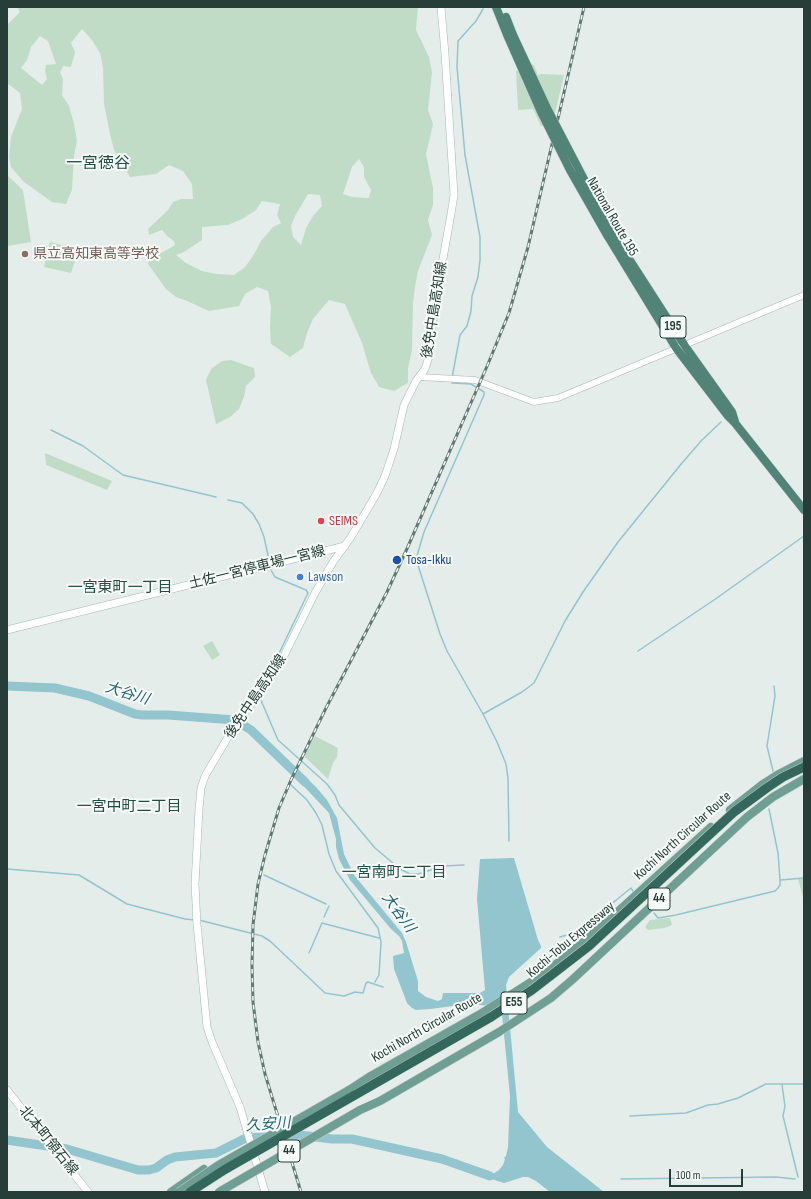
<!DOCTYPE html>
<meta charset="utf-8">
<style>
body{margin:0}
#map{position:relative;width:811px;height:1199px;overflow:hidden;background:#e5edea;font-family:"Sofia Sans Condensed",sans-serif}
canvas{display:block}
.frame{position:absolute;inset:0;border:8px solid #263e37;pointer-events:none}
.scale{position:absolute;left:669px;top:1169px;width:74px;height:18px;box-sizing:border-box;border:2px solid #263e37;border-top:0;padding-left:5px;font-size:12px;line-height:14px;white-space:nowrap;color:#263e37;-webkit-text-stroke:3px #f6faf8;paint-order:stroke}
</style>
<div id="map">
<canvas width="811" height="1199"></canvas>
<div class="frame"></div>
<div class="scale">100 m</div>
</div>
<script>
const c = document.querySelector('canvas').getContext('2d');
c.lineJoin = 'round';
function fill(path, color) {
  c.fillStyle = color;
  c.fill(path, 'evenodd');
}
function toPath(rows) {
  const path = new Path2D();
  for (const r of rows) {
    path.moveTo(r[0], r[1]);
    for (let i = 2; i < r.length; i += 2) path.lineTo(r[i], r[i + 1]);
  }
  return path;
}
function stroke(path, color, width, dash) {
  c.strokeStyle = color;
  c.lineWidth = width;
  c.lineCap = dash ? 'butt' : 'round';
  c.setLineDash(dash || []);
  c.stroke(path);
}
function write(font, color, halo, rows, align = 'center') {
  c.font = font + ' "Sofia Sans Condensed","Noto Sans JP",sans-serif';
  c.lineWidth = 4;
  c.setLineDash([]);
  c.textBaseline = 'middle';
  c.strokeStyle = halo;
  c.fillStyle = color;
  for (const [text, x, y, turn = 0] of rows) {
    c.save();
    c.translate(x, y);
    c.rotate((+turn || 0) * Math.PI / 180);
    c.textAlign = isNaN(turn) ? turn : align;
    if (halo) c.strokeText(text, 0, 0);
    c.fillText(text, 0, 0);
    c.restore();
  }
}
const green = toPath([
 [17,7,418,7,416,30,429,57,432,72,428,110,433,124,426,154,433,188,433,205,428,220,432,235,418,271,415,287,413,302,412,350,408,368,408,383,394,391,379,387,371,373,362,343,345,304,329,300,313,319,307,333,303,348,290,357,271,344,270,328,271,307,268,291,257,287,245,294,239,306,209,311,187,301,176,297,166,289,148,264,150,255,163,252,170,248,175,245,174,241,168,237,162,230,149,235,148,229,168,210,173,202,181,199,193,199,192,184,183,171,169,165,156,174,130,177,114,150,110,134,104,104,103,68,100,53,92,40,82,29,71,43,75,52,71,67,63,66,60,72,63,79,62,95,69,106,74,124,77,141,74,156,72,190,66,204,52,202,24,182,11,167,9,157,11,137,22,109,20,93,7,83,7,25,20,12],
 [40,36,48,41,56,64,46,65,45,71,47,79,42,85,21,68,27,60,31,47],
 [359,159,364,167,364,177,371,190,369,198,352,197,343,194,352,167],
 [308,194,320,195,322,206,313,216,306,228,301,245,293,237,291,226,295,216],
 [262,201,280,204,277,215,281,223,273,227,261,241,253,256,245,267,234,275,216,274,202,271,186,263,176,255,184,252,202,240,202,227,228,225,242,219,256,210],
 [532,64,534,65,538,75,541,74,564,75,552,126,541,126,533,109,518,110,516,71],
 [7,175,23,190,31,242,7,246],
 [50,242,79,249,71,273,44,267],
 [231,360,254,368,255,377,246,386,244,397,239,409,230,417,216,424,206,380,211,369,222,361],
 [45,453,112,481,107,490,46,465],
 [212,641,220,655,212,660,203,646],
 [315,736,338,748,337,757,333,763,328,779,305,757,305,752],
 [798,879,804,879,804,901],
 [670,918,672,925,664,928,648,930,645,927,650,920]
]);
const water = toPath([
 [298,770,316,787,327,800,337,818,344,854,354,875,402,933,406,942,418,981,418,991,426,997,438,1001,442,999,443,993,480,993,485,990,477,899,480,859,514,858,538,940,541,946,541,948,509,977,506,985,518,1112,547,1147,604,1192,550,1192,536,1181,528,1177,523,1177,504,1183,479,1175,480,1171,493,1174,499,1170,503,1165,505,1159,504,1158,506,1156,508,1147,510,1096,502,1014,496,1007,481,1005,461,1005,430,1009,416,1010,412,1008,407,1003,394,969,393,956,404,953,402,941,399,936,391,929,350,880,339,859,336,847,336,839,329,813,295,777]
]);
const stream = toPath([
 [452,378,460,335,467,326,471,311,472,296,478,277,480,260,480,237,465,155,457,67,458,41,476,21,483,9],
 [452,382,452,383,471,384,484,392,484,395,424,532,416,559,440,634,447,651,483,714,497,742,506,764,508,778,509,841],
 [51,430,83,446,123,475,216,497],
 [228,500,242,503,253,514,259,524,264,537,269,560],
 [638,651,714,600,804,536],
 [258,688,257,686,272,668,308,593,306,590,275,577,271,570],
 [260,698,278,740,327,784,335,795,339,805,375,848,400,869,410,874,418,874,444,866,464,865],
 [483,714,522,692,534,683,565,621,583,592,618,542,682,463,702,440,721,422],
 [773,771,767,746,775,696,774,686],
 [291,785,307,800,316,813,322,825,329,854,336,871,378,928,381,942,379,975,375,982],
 [769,809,778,853,780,880],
 [7,869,79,875,127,904,185,919,195,920],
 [264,875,326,904],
 [654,913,658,918,676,915,775,891,778,888,780,885,780,880,804,878],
 [324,917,329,906],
 [199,920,262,936,270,941,325,993,344,996,355,992,363,993,366,983,368,982,383,987],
 [560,937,577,932,631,888,633,891],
 [309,953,322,923,379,938],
 [782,1085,785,1106,783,1116,798,1177],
 [630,1116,686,1113,708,1105,718,1104,738,1098,766,1084,804,1084],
 [621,1179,776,1177,795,1179]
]);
const river = toPath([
 [7,686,55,688,89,696,135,714,142,715,168,715,235,720,251,730,305,782],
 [7,1140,67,1149,138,1170,149,1170,156,1168,167,1160,175,1157,216,1153,246,1138,300,1135,332,1139,352,1139,442,1159,490,1176]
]);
const tertiary = toPath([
 [420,377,475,380,534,402,558,398,804,295]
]);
const secondary = toPath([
 [7,630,345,546],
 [7,1090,88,1192],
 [265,1192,240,1107,212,1042,207,1027,197,924,195,884,199,809,201,788,205,776,234,727,279,666,315,593,333,562,351,537,377,493,385,476,394,449,404,405,416,381,425,369,429,357,434,309,451,214,454,195,445,54,441,7]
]);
const primary = toPath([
 [730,810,763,784,777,775,804,761],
 [349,1090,369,1077,482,1013,539,977,564,958,602,926,711,827],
 [360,1110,380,1101,499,1032,551,998,572,980,747,817,773,797,804,779],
 [171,1192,204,1169]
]);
const trunk = toPath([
 [496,7,508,37],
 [506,17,513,35],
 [611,231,685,346,732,412,735,422],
 [607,235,676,348,728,416,735,423,804,510]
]);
const rail = toPath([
 [301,1192,265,1074,258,1042,253,1002,252,965,253,925,258,884,265,855,279,808,291,780,326,708,387,592,406,551,488,364,509,313,528,247,584,7]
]);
const primaryBridge = toPath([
 [179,1192,217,1166,349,1090],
 [219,1192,360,1110]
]);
const trunkBridge = toPath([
 [513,35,547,108,611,231],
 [508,37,541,112,570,170,607,235]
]);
const motorwayBridge = toPath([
 [190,1192,224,1170,491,1017,532,990,589,946,734,812,768,787,783,777,804,767]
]);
const markers = [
 [25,254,4,"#8d6e63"],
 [321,521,4,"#e0444e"],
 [397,560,5,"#1a4fb4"],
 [300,577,4,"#3f7fe0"]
];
const shields = [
 [673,327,26],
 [659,899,22],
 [514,1003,26],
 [289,1151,22]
];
const shieldNames = [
 ["195",673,327],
 ["44",659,899],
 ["E55",514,1003],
 ["44",289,1151]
];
const streetNames = [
 ["National Route 195",612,217,60],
 ["後免中島高知線",435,310,-81],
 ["土佐一宮停車場一宮線",257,568,-14],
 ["後免中島高知線",256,697,-56],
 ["Kochi North Circular Route",683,836,-42],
 ["Kochi-Tobu Expressway",571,940,-40],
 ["Kochi North Circular Route",427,1028,-30],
 ["北本町領石線",48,1141,51]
];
const educationNames = [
 ["県立高知東高等学校",33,254]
];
const healthNames = [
 ["SEIMS",329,521]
];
const transitNames = [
 ["Tosa-Ikku",406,560]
];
const shopNames = [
 ["Lawson",308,577]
];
const neighbourhoodNames = [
 ["一宮東町一丁目",120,588],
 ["一宮中町二丁目",129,807],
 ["一宮南町二丁目",394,873]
];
const waterNames = [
 ["大谷川",127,694,17],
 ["大谷川",398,913,54],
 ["久安川",268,1125,-4]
];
const quarterNames = [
 ["一宮徳谷",98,164]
];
fill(green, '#c0dcc7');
fill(water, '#92c5cd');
stroke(stream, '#92c5cd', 1.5);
stroke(river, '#92c5cd', 9);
stroke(tertiary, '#a8b5b1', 7);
stroke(secondary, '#a4b8b1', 8);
stroke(primary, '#c2c9c7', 9);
stroke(trunk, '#c2c9c7', 9);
stroke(tertiary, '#fff', 6);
stroke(secondary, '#fff', 7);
stroke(primary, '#6e9f92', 8);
stroke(trunk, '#518477', 8);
stroke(rail, '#607972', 3);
stroke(rail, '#f6faf8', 1.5, [4.5]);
stroke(primaryBridge, '#c2c9c7', 9, []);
stroke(trunkBridge, '#c2c9c7', 9, []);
stroke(motorwayBridge, '#c2c9c7', 10, []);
stroke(primaryBridge, '#6e9f92', 8);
stroke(trunkBridge, '#518477', 8);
stroke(motorwayBridge, '#34685c', 9);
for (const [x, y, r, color] of markers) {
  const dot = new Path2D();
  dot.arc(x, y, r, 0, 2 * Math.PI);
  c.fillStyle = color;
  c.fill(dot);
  stroke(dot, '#f6faf8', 1.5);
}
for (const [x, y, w] of shields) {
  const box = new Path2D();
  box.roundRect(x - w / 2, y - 11, w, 22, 3);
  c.fillStyle = '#f6faf8';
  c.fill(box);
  stroke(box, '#263e37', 1);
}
write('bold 13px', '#263e37', null, shieldNames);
write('14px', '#263e37', '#f6faf8', streetNames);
write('14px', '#785e54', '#f6faf8', educationNames, 'left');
write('14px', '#be3a42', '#f6faf8', healthNames, 'left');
write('14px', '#164399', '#f6faf8', transitNames, 'left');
write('14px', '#366cbe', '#f6faf8', shopNames, 'left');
write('15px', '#234f43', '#f6faf8', neighbourhoodNames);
write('italic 15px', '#246975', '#f6faf8', waterNames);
write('16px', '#234f43', '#f6faf8', quarterNames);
</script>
